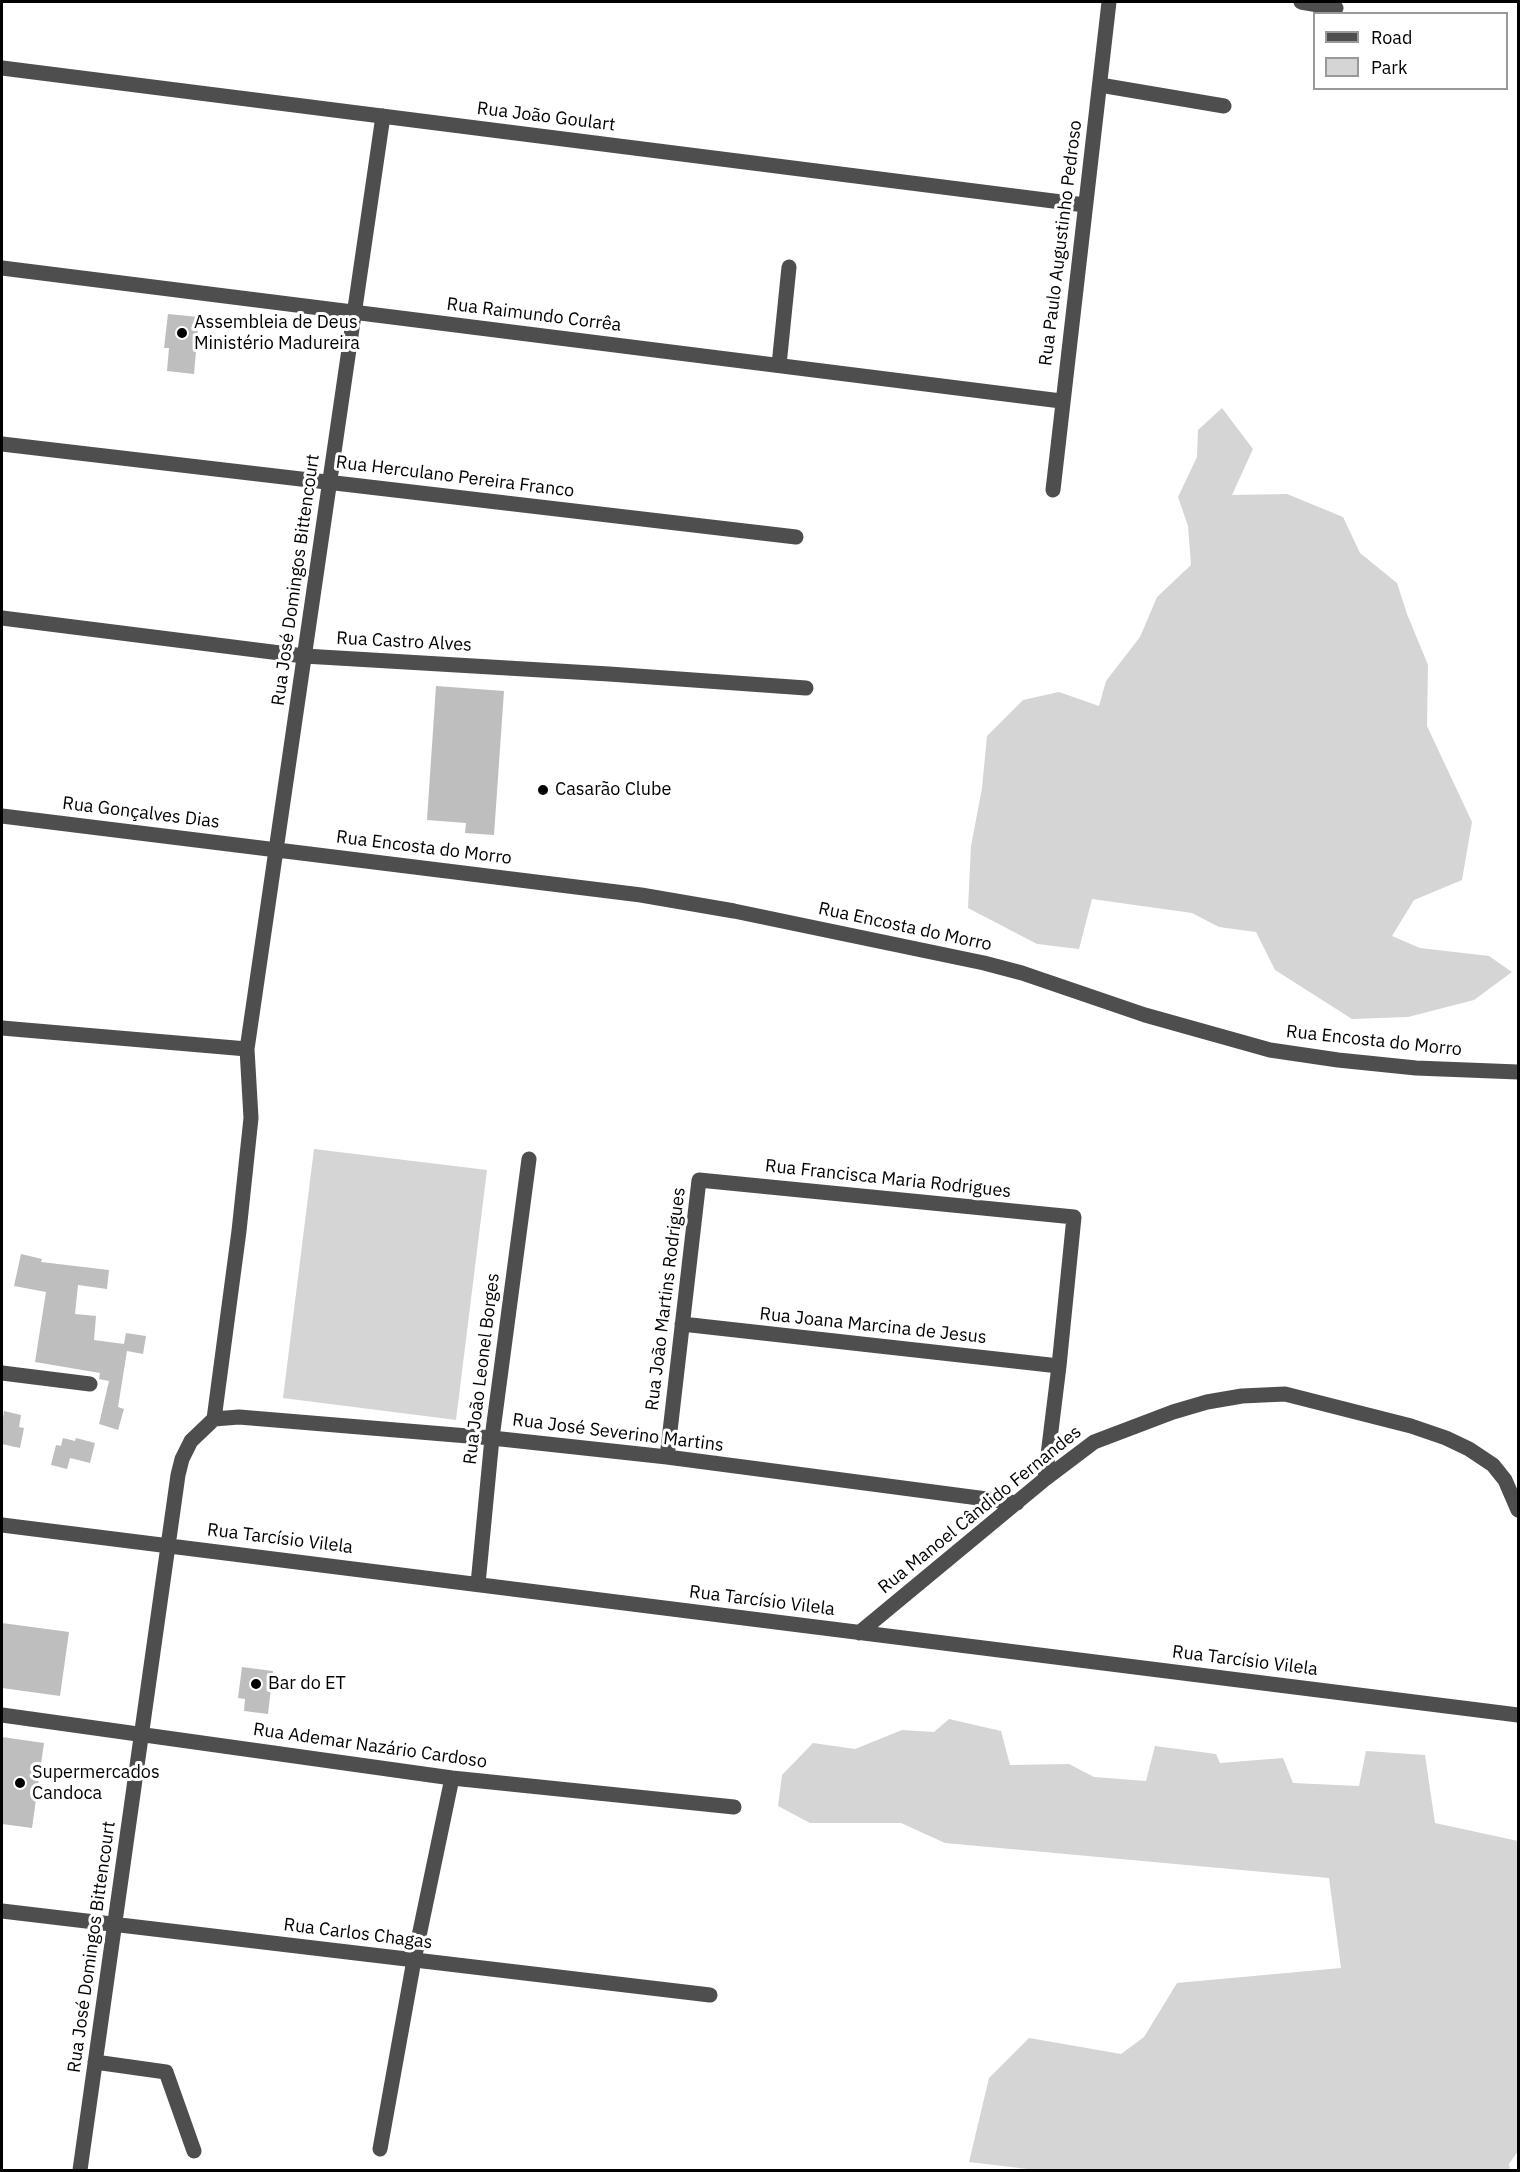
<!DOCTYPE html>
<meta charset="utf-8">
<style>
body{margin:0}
#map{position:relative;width:1520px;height:2172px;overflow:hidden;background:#fff;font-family:"IBM Plex Sans",sans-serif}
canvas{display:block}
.frame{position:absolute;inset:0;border:3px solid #000;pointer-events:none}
.legend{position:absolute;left:1313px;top:12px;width:195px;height:78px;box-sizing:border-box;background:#fff;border:2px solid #999;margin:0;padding:8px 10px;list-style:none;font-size:18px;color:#000}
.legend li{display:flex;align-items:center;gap:12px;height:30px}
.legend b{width:30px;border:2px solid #999}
</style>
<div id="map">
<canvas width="1520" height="2172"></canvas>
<div class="frame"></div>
<ul class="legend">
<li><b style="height:8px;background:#4e4e4e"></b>Road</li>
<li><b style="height:16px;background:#d5d5d5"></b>Park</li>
</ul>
</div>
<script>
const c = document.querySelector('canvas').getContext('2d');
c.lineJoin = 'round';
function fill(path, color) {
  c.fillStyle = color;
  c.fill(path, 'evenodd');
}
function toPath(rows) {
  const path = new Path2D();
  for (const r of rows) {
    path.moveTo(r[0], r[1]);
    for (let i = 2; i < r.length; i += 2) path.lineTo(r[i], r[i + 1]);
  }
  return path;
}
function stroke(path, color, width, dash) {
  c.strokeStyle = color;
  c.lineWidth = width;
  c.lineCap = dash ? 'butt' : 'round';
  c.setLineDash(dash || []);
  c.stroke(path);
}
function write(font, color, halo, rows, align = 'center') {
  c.font = font + ' "IBM Plex Sans",sans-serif';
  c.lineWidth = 6;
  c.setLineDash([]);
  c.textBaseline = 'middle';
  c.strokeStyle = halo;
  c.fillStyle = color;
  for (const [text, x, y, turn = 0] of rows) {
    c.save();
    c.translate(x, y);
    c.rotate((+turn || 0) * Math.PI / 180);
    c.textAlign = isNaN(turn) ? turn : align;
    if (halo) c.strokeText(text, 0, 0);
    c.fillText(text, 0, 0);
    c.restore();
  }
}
const green = toPath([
 [1222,408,1253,449,1232,495,1287,494,1343,517,1360,553,1397,583,1407,614,1428,665,1427,726,1472,822,1462,880,1414,900,1392,936,1420,948,1489,956,1512,972,1474,1000,1408,1017,1352,1019,1275,970,1256,932,1219,927,1192,913,1092,899,1079,949,1037,944,968,908,971,846,982,788,987,736,1023,700,1059,692,1099,706,1106,681,1140,637,1157,597,1191,565,1188,526,1178,497,1197,457,1198,430],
 [314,1149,487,1170,456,1420,283,1398],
 [949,1719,1001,1731,1010,1765,1069,1764,1094,1777,1146,1781,1155,1746,1216,1754,1220,1763,1283,1758,1293,1783,1359,1786,1366,1751,1425,1755,1435,1823,1518,1841,1518,2151,1509,2164,1510,2170,1036,2170,969,2162,989,2078,1029,2038,1121,2054,1144,2037,1177,1983,1341,1968,1329,1878,945,1843,901,1823,810,1823,778,1806,782,1775,813,1743,855,1749,902,1730,934,1732]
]);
const building = toPath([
 [168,314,199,317,194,374,167,371,169,348,164,348],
 [436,686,504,691,494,835,465,833,466,823,427,820],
 [21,1254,42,1259,41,1262,109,1270,107,1289,78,1285,75,1314,96,1316,94,1340,124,1344,126,1333,146,1336,143,1354,127,1351,118,1407,124,1409,118,1430,99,1424,109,1381,99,1379,100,1373,35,1362,46,1292,14,1286],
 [4,1411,21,1415,19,1427,24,1428,20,1448,2,1444,2,1425],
 [63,1438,75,1441,76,1438,95,1443,90,1463,70,1458,67,1469,51,1465,56,1445,61,1446],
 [2,1623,69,1632,60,1696,2,1688],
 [242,1667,273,1671,268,1714,244,1711,245,1699,238,1698],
 [2,1737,44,1743,32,1828,2,1824]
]);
const minor = toPath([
 [1301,2,1336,8],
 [2,68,1085,205],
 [1100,85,1224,106],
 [2,268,1061,401],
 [779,365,789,267],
 [2,444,796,537],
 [1053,490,1109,2],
 [2,618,304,656,609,674,806,688],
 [2,816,641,895,734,911,984,963,1022,973,1145,1015,1270,1050,1338,1060,1416,1068,1518,1072],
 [2,1028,247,1049],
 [682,1324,1059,1366],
 [2,1373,90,1384],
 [214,1419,239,1231,251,1118,247,1049,383,116],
 [667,1457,699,1180,1074,1217,1059,1366,1045,1479],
 [2,1525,1518,1715],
 [478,1584,492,1438,529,1159],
 [859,1633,1045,1479,1094,1442,1173,1412,1207,1402,1242,1396,1285,1394,1411,1426,1446,1438,1469,1449,1493,1465,1505,1480,1518,1510],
 [2,1715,452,1778,734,1807],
 [2,1911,710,1995],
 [95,2062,166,2072,194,2151],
 [380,2149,414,1960,452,1778],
 [80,2170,178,1475,182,1459,191,1441,214,1419,239,1417,492,1438,667,1457,1017,1503]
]);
const markers = [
 [182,333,6,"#000"],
 [543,790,6,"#000"],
 [256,1684,6,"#000"],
 [20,1783,6,"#000"]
];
const streetNames = [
 ["Rua João Goulart",546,117,7],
 ["Rua Paulo Augustinho Pedroso",1061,243,-83],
 ["Rua Raimundo Corrêa",534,315,7],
 ["Rua Herculano Pereira Franco",455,477,7],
 ["Rua José Domingos Bittencourt",296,580,-82],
 ["Rua Castro Alves",404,642,3],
 ["Rua Gonçalves Dias",141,813,7],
 ["Rua Encosta do Morro",424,848,7],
 ["Rua Encosta do Morro",905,927,12],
 ["Rua Encosta do Morro",1374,1041,6],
 ["Rua Francisca Maria Rodrigues",888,1179,6],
 ["Rua João Martins Rodrigues",666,1299,-83],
 ["Rua Joana Marcina de Jesus",873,1326,6],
 ["Rua João Leonel Borges",482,1369,-83],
 ["Rua José Severino Martins",618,1433,7],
 ["Rua Manoel Cândido Fernandes",980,1510,-39],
 ["Rua Tarcísio Vilela",280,1539,7],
 ["Rua Tarcísio Vilela",762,1601,7],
 ["Rua Tarcísio Vilela",1245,1661,7],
 ["Rua Ademar Nazário Cardoso",370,1746,8],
 ["Rua Carlos Chagas",358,1934,7],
 ["Rua José Domingos Bittencourt",92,1947,-82]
];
const poiNames = [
 ["Assembleia de Deus",194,323],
 ["Ministério Madureira",194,344],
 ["Casarão Clube",555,790],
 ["Bar do ET",268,1684],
 ["Supermercados",32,1773],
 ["Candoca",32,1794]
];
fill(green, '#d5d5d5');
fill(building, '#bebebe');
stroke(minor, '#4e4e4e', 15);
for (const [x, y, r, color] of markers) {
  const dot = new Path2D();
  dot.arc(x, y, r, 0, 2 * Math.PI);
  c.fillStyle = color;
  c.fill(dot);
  stroke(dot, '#fff', 2);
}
write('18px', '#000', '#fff', streetNames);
write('18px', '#000', '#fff', poiNames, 'left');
</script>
